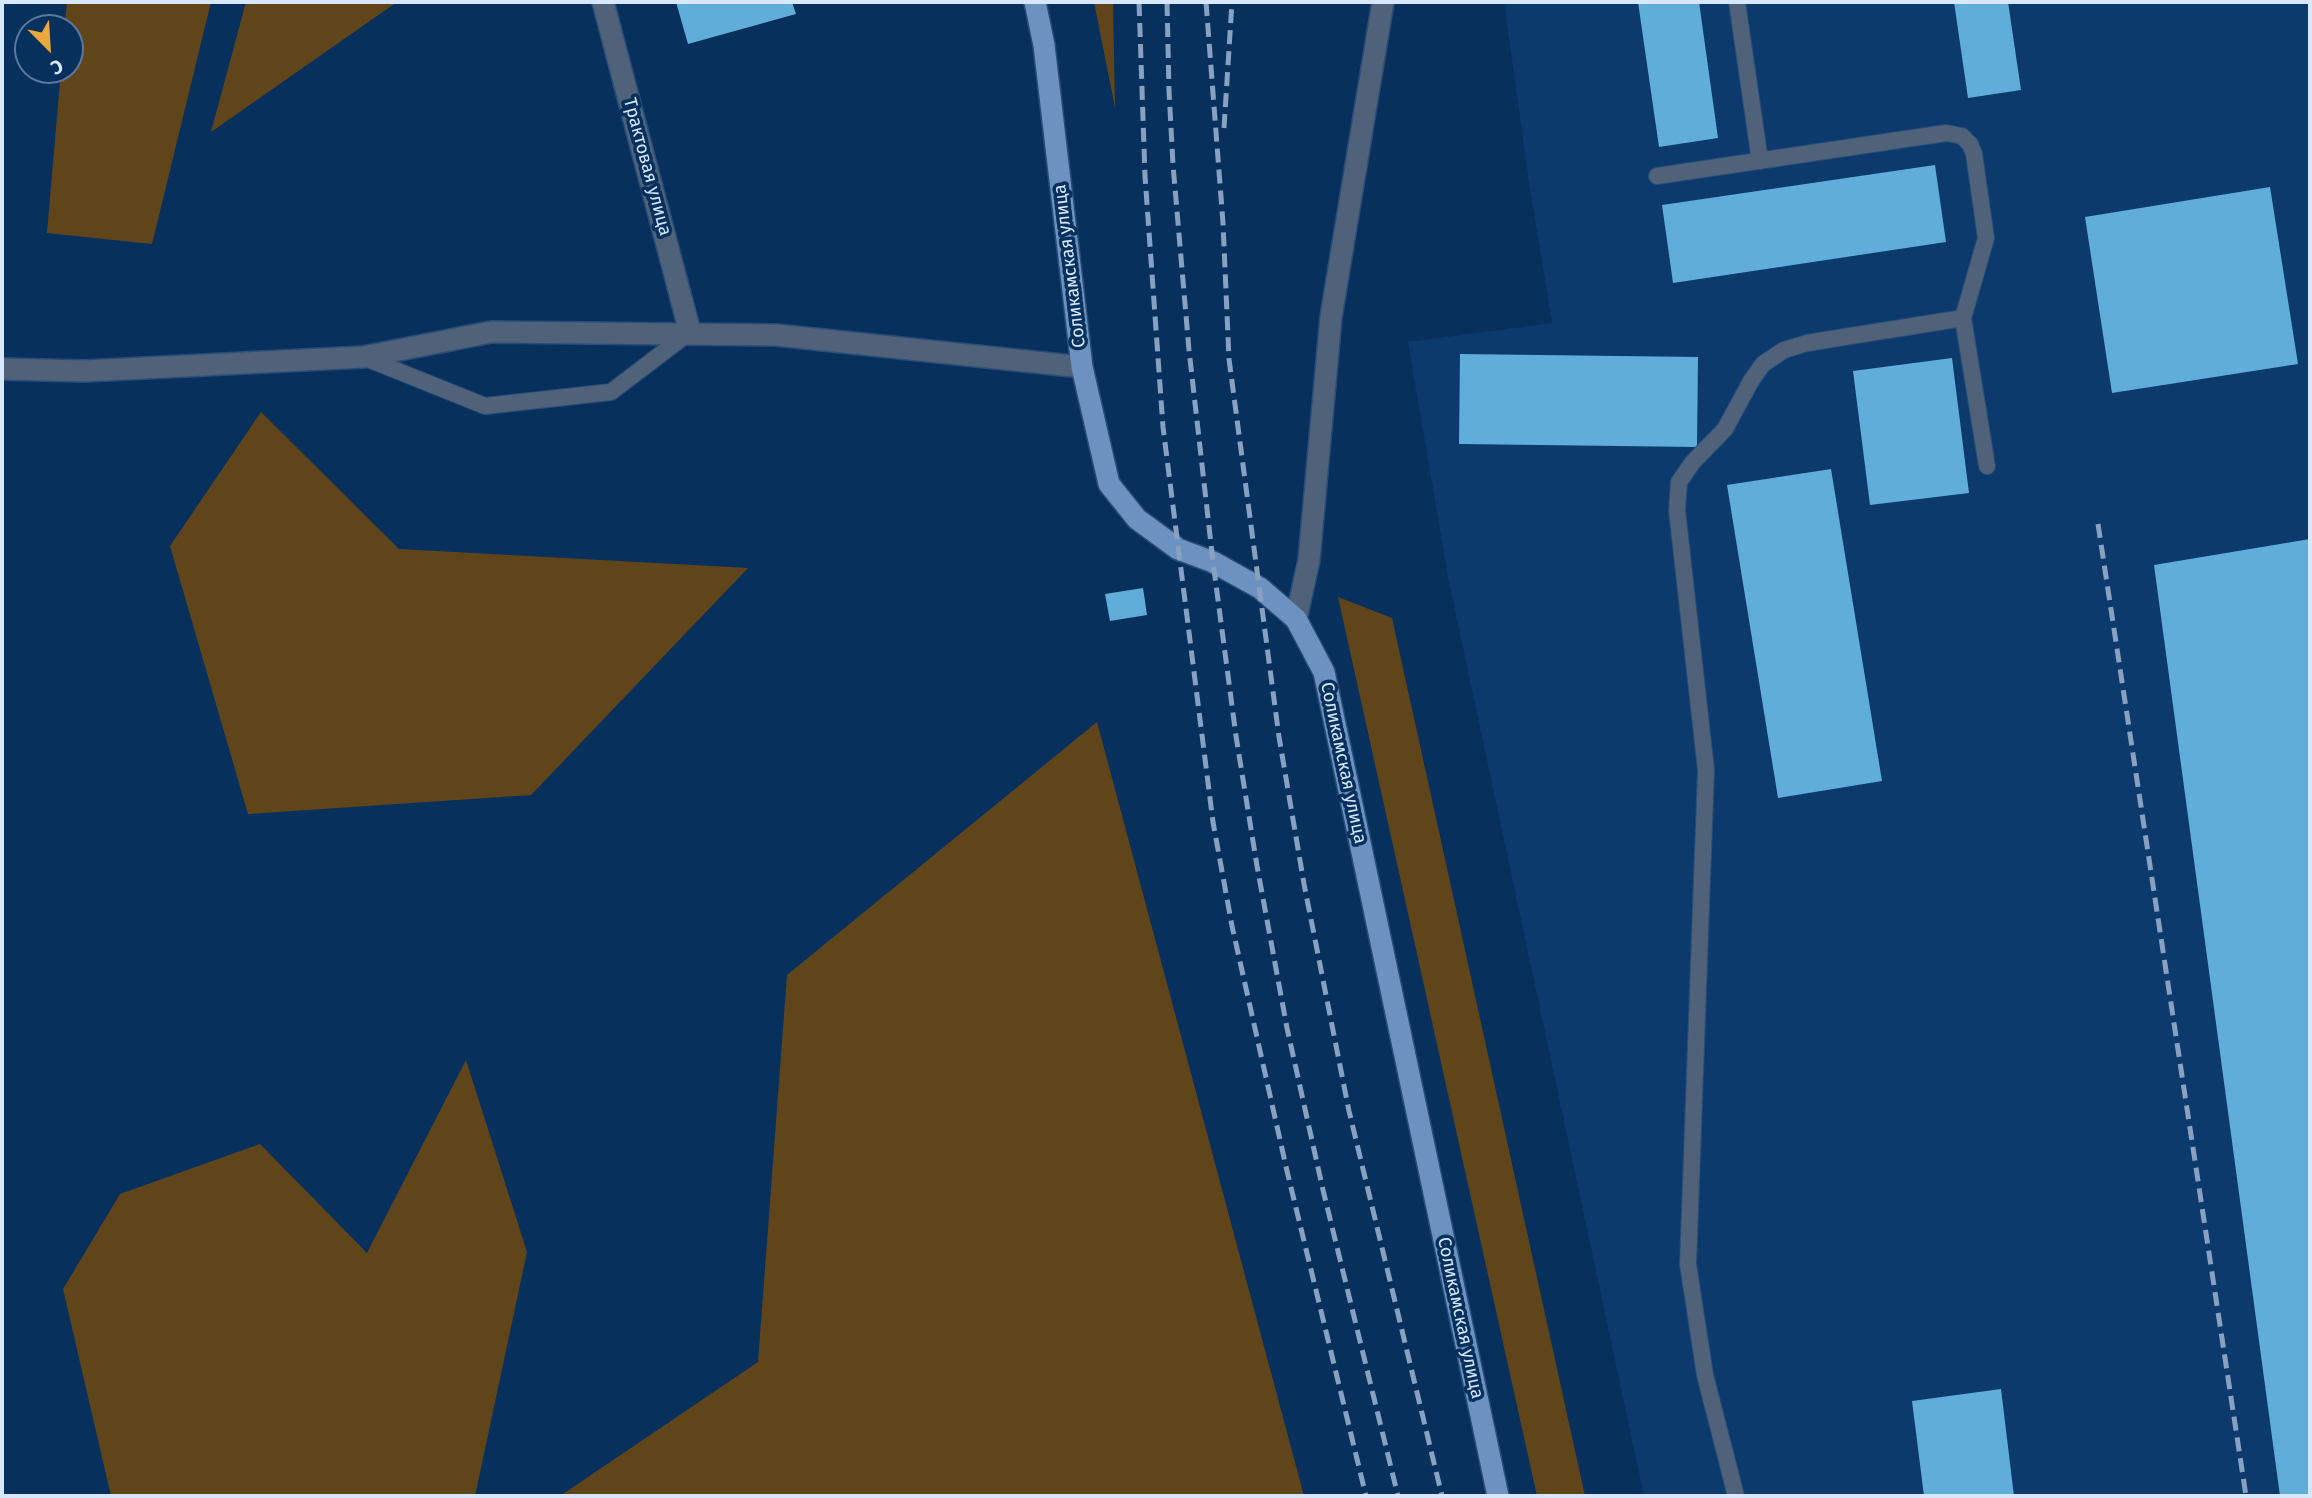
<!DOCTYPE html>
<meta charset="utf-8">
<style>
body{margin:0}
#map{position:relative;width:2312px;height:1498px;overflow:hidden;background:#08305d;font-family:"Fira Sans",sans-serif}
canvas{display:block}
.frame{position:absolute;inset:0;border:4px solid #d6e7fe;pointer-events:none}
.north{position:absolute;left:14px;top:14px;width:70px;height:70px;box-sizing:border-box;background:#08305d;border:2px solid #5a799d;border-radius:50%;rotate:156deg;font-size:19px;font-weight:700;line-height:28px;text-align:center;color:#d6e7fe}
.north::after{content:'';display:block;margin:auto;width:24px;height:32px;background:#eca93b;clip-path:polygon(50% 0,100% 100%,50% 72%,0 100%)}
</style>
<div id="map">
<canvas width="2312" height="1498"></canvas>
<div class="frame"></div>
<div class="north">С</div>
</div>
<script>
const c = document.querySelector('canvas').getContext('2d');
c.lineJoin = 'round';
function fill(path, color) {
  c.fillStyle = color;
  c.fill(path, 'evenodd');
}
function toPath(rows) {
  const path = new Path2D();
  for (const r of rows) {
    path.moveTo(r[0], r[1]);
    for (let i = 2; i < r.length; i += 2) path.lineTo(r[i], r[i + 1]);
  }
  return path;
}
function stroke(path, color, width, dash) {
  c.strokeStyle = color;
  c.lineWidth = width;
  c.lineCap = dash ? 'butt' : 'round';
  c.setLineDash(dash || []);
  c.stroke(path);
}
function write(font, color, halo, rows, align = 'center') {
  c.font = font + ' "Fira Sans",sans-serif';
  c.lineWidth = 7;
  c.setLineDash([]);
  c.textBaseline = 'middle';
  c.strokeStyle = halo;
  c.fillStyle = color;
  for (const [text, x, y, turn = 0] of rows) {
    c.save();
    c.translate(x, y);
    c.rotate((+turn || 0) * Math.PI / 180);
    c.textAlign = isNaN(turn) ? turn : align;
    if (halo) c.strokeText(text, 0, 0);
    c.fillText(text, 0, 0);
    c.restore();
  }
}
const built = toPath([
 [1504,2,2310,2,2310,1496,1644,1496,1448,577,1408,342,1552,323,1530,189]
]);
const green = toPath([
 [67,2,211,2,152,244,47,233,61,70,70,70,70,28,64,28],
 [246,2,397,2,211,132],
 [1094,2,1113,2,1115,108],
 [261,412,399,549,748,568,531,795,248,814,170,546],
 [1338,597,1392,618,1585,1496,1537,1496],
 [1097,722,1304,1496,560,1496,758,1362,787,975],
 [466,1060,527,1252,475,1496,111,1496,63,1289,120,1194,260,1144,367,1253]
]);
const building = toPath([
 [676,2,792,2,796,14,688,44],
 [1638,2,1699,2,1718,138,1659,147],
 [1954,2,2008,2,2021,90,1968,98],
 [1935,165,1946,242,1673,283,1662,205],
 [2270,187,2298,364,2112,393,2085,217],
 [1460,354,1698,357,1697,447,1459,444],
 [1952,358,1969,493,1870,505,1853,371],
 [1831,469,1882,781,1778,798,1727,485],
 [2310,539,2310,1496,2280,1496,2154,565],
 [1143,588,1147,615,1110,621,1105,594],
 [2001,1389,2014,1496,1924,1496,1912,1401]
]);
const lane = toPath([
 [1737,2,1760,161],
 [1657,176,1946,133,1962,136,1970,144,1974,154,1986,238,1963,318],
 [363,357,485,406,611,392,690,332],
 [1736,1496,1705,1375,1688,1264,1706,770,1677,510,1679,482,1693,462,1725,429,1751,381,1763,364,1784,350,1807,343,1963,318,1987,466]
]);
const street = toPath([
 [603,2,690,332],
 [2,369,85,371,363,357,491,332,776,335,1082,367],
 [1296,619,1309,560,1331,317,1383,2]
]);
const primary = toPath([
 [1035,2,1044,45,1082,367,1109,484,1137,519,1178,549,1213,562,1260,588,1296,619,1324,672,1498,1496]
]);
const rail = toPath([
 [1139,2,1145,176,1163,427,1213,822,1232,926,1287,1171,1366,1496],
 [1167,2,1169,91,1173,165,1189,350,1213,562,1236,736,1257,866,1287,1028,1323,1190,1398,1496],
 [1206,2,1223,223,1229,359,1279,737,1304,884,1349,1111,1442,1496],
 [1224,128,1232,2],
 [2098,524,2246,1496]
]);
const streetNames = [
 ["Трактовая улица",647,167,75],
 ["Соликамская улица",1070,266,-97],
 ["Соликамская улица",1343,763,78],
 ["Соликамская улица",1460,1318,78]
];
fill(built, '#0c3a6c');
fill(green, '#61451a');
fill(building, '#60add9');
stroke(lane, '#294d77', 18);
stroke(street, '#294d77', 24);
stroke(primary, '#294d77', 24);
stroke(lane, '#4f627a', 16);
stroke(street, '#4f627a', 21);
stroke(primary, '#6c92c2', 21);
stroke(rail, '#88a1c1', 5, [14, 7]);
write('18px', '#d6e7fe', '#08305d', streetNames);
</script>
